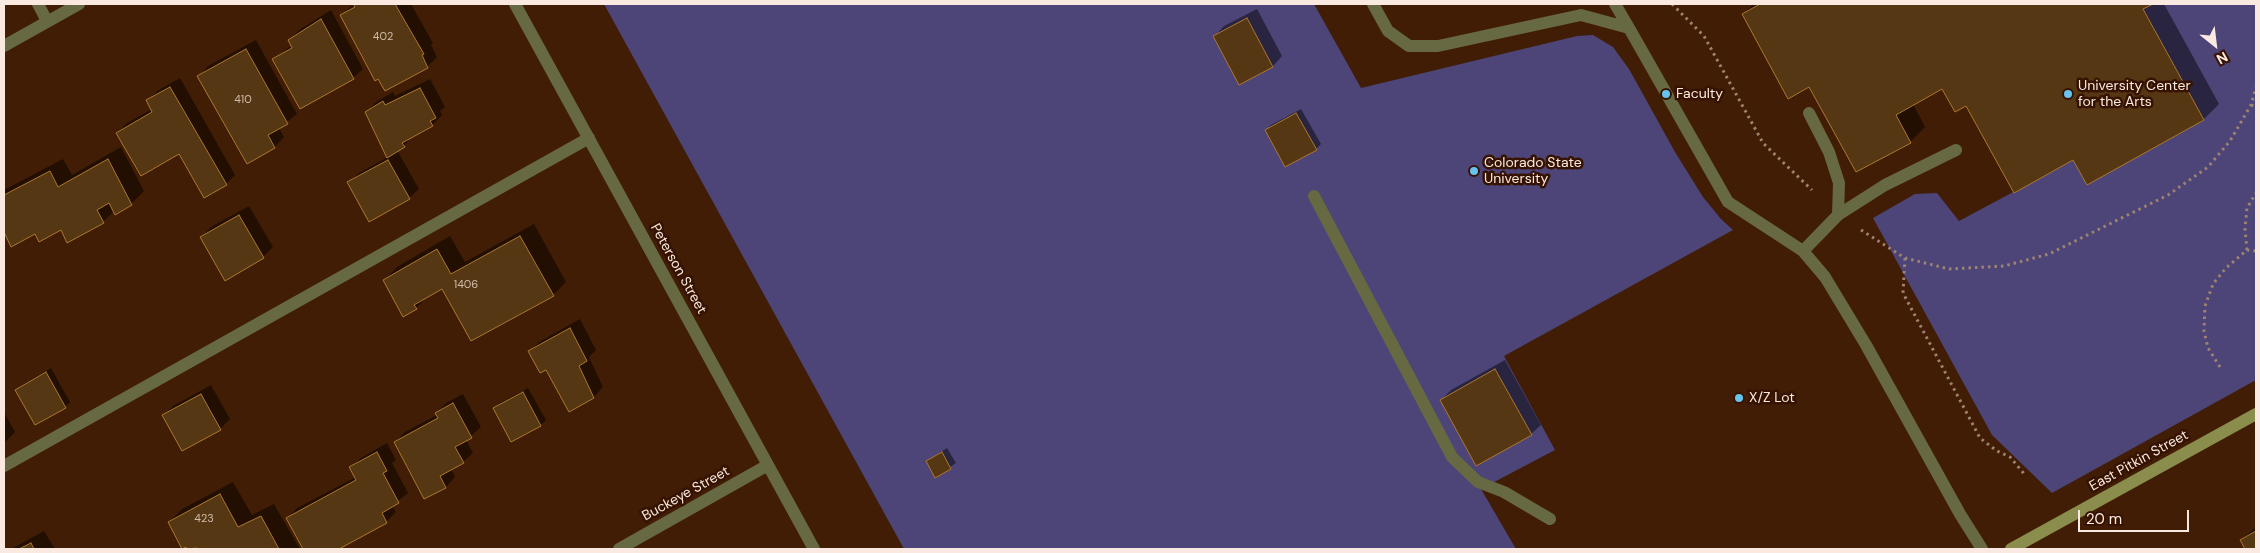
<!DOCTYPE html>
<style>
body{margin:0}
#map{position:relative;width:2260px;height:553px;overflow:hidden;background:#411d05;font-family:"DM Sans",sans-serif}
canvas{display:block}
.frame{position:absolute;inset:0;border:5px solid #fae9e0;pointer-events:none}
.north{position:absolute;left:2190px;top:20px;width:50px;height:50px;-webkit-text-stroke:4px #361300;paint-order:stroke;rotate:151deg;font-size:14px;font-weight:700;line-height:20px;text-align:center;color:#fae9e0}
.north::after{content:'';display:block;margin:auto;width:18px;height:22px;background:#fae9e0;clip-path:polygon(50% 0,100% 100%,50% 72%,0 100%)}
.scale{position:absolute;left:2078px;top:510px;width:111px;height:22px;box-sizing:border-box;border:2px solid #fae9e0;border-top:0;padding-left:6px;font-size:15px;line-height:18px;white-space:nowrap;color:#fae9e0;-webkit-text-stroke:4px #361300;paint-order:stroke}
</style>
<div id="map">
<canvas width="2260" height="553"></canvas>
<div class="frame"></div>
<div class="north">N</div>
<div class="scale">20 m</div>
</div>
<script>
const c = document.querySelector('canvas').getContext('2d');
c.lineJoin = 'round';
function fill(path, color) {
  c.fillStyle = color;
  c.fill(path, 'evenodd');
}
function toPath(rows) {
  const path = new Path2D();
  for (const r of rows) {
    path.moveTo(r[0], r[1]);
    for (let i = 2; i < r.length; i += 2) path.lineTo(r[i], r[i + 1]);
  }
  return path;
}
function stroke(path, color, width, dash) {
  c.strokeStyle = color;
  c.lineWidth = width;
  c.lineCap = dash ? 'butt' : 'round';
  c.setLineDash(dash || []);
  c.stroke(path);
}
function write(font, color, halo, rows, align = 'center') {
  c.font = font + ' "DM Sans",sans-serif';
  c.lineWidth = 5;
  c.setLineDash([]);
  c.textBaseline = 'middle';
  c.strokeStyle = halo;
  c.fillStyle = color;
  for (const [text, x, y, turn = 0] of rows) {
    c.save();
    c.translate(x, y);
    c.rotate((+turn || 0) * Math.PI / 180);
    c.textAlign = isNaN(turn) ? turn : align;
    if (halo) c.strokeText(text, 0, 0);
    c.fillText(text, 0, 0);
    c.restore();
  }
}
const green = toPath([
 [604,4,1314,4,1361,88,1577,36,1593,35,1613,47,1629,69,1675,152,1703,197,1721,219,1733,230,1504,356,1555,450,1481,489,1516,549,904,549],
 [2153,4,2256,4,2256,380,2052,493,1992,435,1873,218,1915,194,1937,193,1959,221,2073,160,2087,184,2204,120,2143,9]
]);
const shadow = toPath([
 [354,4,411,4,433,43,431,45,437,57,427,67,341,15],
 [1754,4,2164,4,2219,104,2204,119,2074,158,1967,105,1943,87,1913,104,1925,127,1910,142,1857,171,1810,85,1743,14],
 [1257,9,1282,56,1273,66,1240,83,1215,36,1224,26],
 [331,10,363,69,353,78,274,59,292,45,289,40,299,30],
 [256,40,297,114,279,128,284,137,275,147,247,163,199,76,208,66],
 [180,78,235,175,226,184,180,152,117,133,127,123,152,109,148,101,157,91],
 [430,79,445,107,440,111,442,115,432,125,413,135,404,146,397,150,419,189,409,198,349,182,359,173,388,157,366,112,376,102,393,92,395,96],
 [1301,109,1321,144,1316,149,1266,130,1271,125],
 [121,147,144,191,131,204,115,210,103,222,35,233,12,245,4,229,4,190,63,159,72,175],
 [249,206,273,247,263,257,202,237,211,227],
 [534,224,566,282,553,295,442,288,429,295,416,308,384,280,397,267,450,236,465,262],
 [580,319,596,350,589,357,603,387,594,397,570,410,547,368,530,351,539,342],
 [1505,360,1541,425,1531,434,1441,400,1451,390],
 [51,368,70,402,65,407,17,390,22,385],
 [211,385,230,419,220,429,164,415,173,406],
 [528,388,546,420,541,425,511,440,495,408,500,403],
 [463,394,481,427,466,440,473,453,463,462,451,469,455,477,446,487,425,498,395,442,405,432,437,415,436,413,446,403],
 [4,412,15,432,4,443],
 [387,443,396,460,392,463,408,493,392,506,396,512,386,522,337,549,305,549,288,518,297,508,356,477,351,467,361,458],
 [947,448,956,463,936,476,927,461],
 [233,482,252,515,274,504,300,549,199,549,197,546,189,549,169,522,182,509],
 [2256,527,2256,549,2247,549,2241,540],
 [44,531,55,549,11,549,13,548]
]);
const building = toPath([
 [353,4,395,4,424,54,422,55,428,68,385,91,378,79,375,81,340,15,355,7,353,4],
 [1760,4,2153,4,2143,9,2204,120,2087,185,2073,160,2014,193,1966,106,1955,112,1942,89,1896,115,1911,143,1856,172,1809,87,1788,99,1742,14,1760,4],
 [1247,18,1273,67,1239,85,1213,36,1247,18],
 [321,19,354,79,300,109,272,59,292,48,288,40,321,19],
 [246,49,288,124,268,135,275,148,247,164,197,76,246,49],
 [170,87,227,185,204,198,179,154,141,176,116,133,152,112,146,100,170,87],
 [420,88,436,118,430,121,433,126,402,143,405,147,387,158,365,112,383,101,385,105,420,88],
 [1296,113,1317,150,1285,167,1265,130,1296,113],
 [108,159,132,205,115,215,109,203,97,210,104,223,67,243,61,230,39,242,35,234,11,247,4,232,4,195,50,171,58,187,108,159],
 [388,160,410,199,369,222,347,182,388,160],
 [239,215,264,258,225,281,200,237,239,215],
 [520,236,554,296,471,341,442,289,414,305,417,309,403,317,383,280,437,249,451,274,520,236],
 [570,328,587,361,579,366,594,398,569,412,546,370,540,373,528,351,570,328],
 [1495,369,1532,435,1476,466,1440,400,1495,369],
 [46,372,66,408,35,425,15,390,46,372],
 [523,392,541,426,511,442,493,408,523,392],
 [201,394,221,430,182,451,162,415,201,394],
 [453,403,472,438,455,447,464,463,440,476,446,488,424,499,394,442,438,418,435,413,453,403],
 [377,452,387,471,383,473,399,503,382,513,387,523,339,549,303,549,286,518,356,480,349,467,377,452],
 [942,452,951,469,935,478,926,461,942,452],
 [220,494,238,527,261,516,279,549,198,549,197,548,187,549,186,547,182,549,168,522,220,494],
 [2256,531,2256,549,2245,549,2240,540,2256,531],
 [31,543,34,549,19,549,31,543]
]);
const path = toPath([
 [1672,4,1704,36,1763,143,1812,190],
 [2251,105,2256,107],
 [1861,230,1905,258,1949,269,2004,266,2049,254,2168,195,2208,167,2230,141,2251,105,2256,87],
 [2247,250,2245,229,2247,208,2256,193],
 [1905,258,1903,293,1980,438,1997,451,2010,457,2026,476],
 [2220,367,2208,348,2204,331,2205,306,2213,284,2226,268,2247,250,2256,251]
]);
const lane = toPath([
 [38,4,47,21],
 [1373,4,1388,31,1409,46,1438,46,1581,15,1629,28,1728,202,1803,251,1825,277,1866,345,1960,514,1982,549],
 [1615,4,1629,28],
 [1809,113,1829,152,1839,183,1838,215],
 [1314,196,1452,457,1478,482,1504,492,1550,519],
 [1803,251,1838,215,1885,185,1956,150],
 [4,466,589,138]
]);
const street = toPath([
 [515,4,814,549],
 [4,46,79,4],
 [619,549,768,465]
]);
const secondary = toPath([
 [2011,549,2256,414]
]);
const markers = [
 [1666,94,5,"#67c4ef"],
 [2068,94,5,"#67c4ef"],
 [1474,171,5,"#67c4ef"],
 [1739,398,5,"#67c4ef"]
];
const numberNames = [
 ["402",383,37],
 ["410",243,100],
 ["1406",466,285],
 ["423",204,519]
];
const poiNames = [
 ["University Center",2078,86],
 ["for the Arts",2078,102],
 ["Faculty",1676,94],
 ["Colorado State",1484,163],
 ["University",1484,179],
 ["X/Z Lot",1749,398]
];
const streetNames = [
 ["Peterson Street",678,269,61],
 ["East Pitkin Street",2139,461,-29],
 ["Buckeye Street",686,494,-29]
];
fill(green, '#4d4477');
fill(shadow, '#0007');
fill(building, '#553813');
stroke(building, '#ad7730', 1);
stroke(path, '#9d8372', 3, [2.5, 4]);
stroke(lane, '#676942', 12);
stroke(street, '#676942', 12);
stroke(secondary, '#8b8d4d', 12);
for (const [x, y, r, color] of markers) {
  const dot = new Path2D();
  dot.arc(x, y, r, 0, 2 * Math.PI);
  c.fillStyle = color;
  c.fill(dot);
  stroke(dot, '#361300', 2);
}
write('11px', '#d1bdad', null, numberNames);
write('14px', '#fae9e0', '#361300', poiNames, 'left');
write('14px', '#fae9e0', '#361300', streetNames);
</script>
